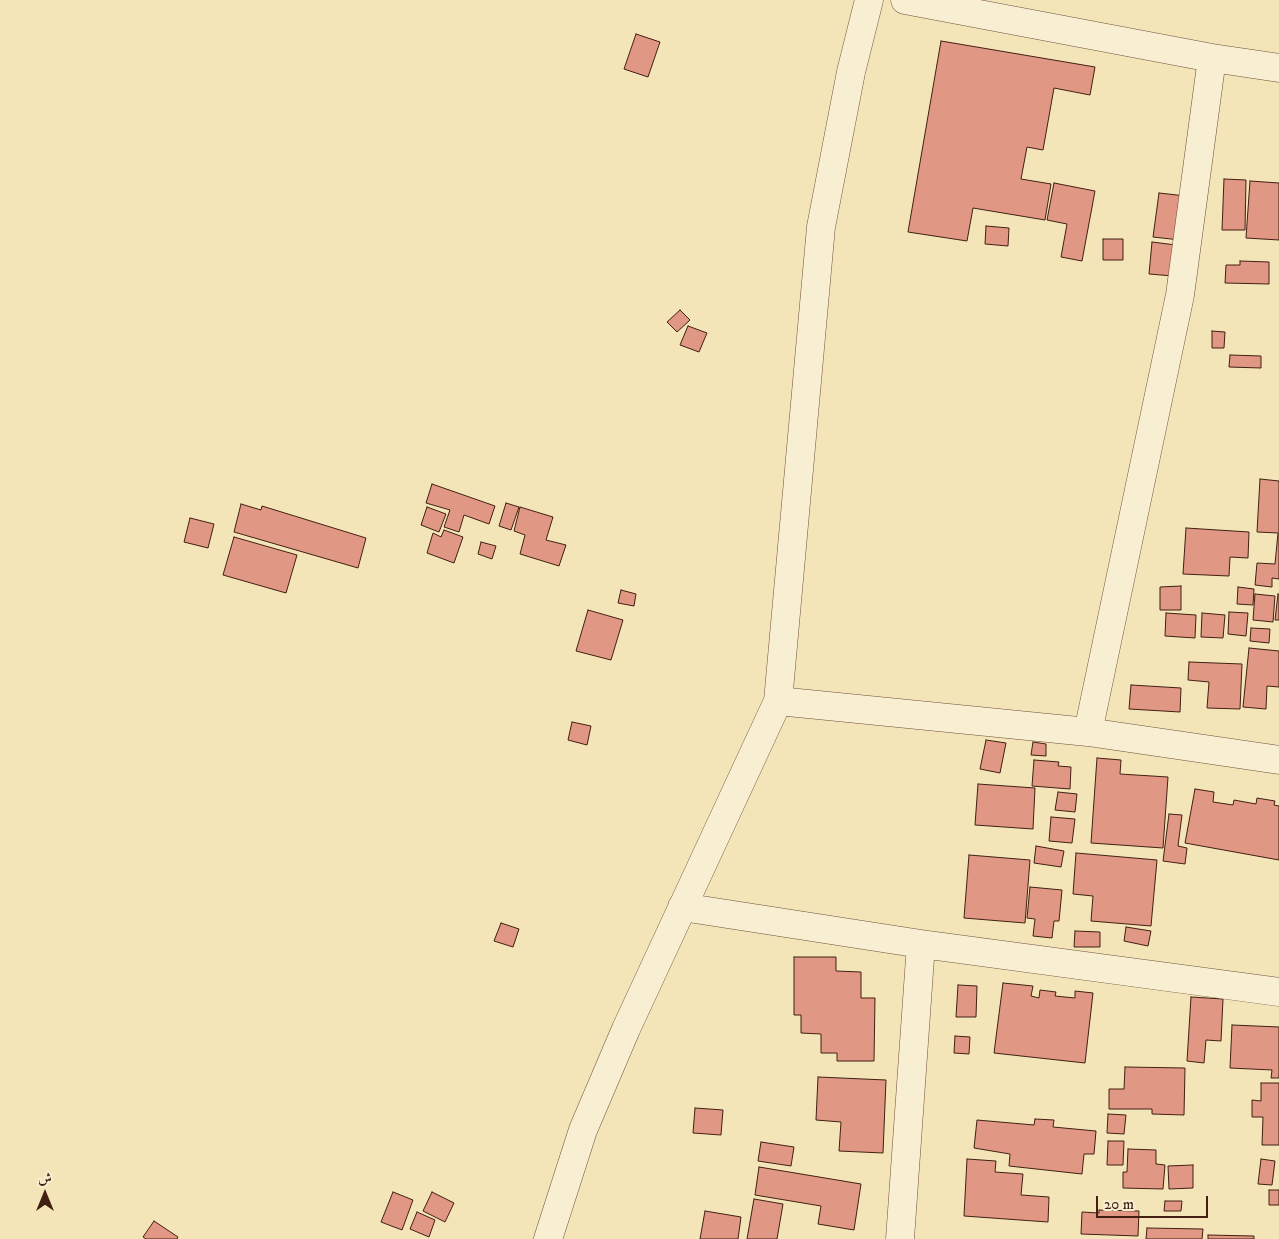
<!DOCTYPE html>
<meta charset="utf-8">
<style>
body{margin:0}
#map{position:relative;width:1279px;height:1239px;overflow:hidden;background:#f4e5b8;font-family:"IM FELL DW Pica",Amiri,serif}
canvas{display:block}
.north{position:absolute;left:20px;top:1169px;width:50px;height:50px;-webkit-text-stroke:4px #f8eed1;paint-order:stroke;rotate:0deg;font-size:14px;font-weight:700;line-height:20px;text-align:center;color:#411f12}
.north::after{content:'';display:block;margin:auto;width:18px;height:22px;background:#411f12;clip-path:polygon(50% 0,100% 100%,50% 72%,0 100%)}
.scale{position:absolute;left:1096px;top:1196px;width:112px;height:22px;box-sizing:border-box;border:2px solid #411f12;border-top:0;padding-left:6px;font-size:15px;line-height:18px;white-space:nowrap;color:#411f12;-webkit-text-stroke:4px #f8eed1;paint-order:stroke}
</style>
<div id="map">
<canvas width="1279" height="1239"></canvas>
<div class="north">ش</div>
<div class="scale">20 m</div>
</div>
<script>
const c = document.querySelector('canvas').getContext('2d');
c.lineJoin = 'round';
function fill(path, color) {
  c.fillStyle = color;
  c.fill(path, 'evenodd');
}
function toPath(rows) {
  const path = new Path2D();
  for (const r of rows) {
    path.moveTo(r[0], r[1]);
    for (let i = 2; i < r.length; i += 2) path.lineTo(r[i], r[i + 1]);
  }
  return path;
}
function stroke(path, color, width, dash) {
  c.strokeStyle = color;
  c.lineWidth = width;
  c.lineCap = dash ? 'butt' : 'round';
  c.setLineDash(dash || []);
  c.stroke(path);
}
const building = toPath([
 [636,34,660,42,648,77,624,69,636,34],
 [941,41,1095,67,1090,95,1054,88,1043,150,1027,147,1021,179,1051,184,1045,220,973,208,967,241,908,232,941,41],
 [1224,179,1246,180,1245,230,1222,230,1224,179],
 [1250,181,1279,183,1279,240,1246,238,1250,181],
 [1054,183,1095,191,1082,261,1061,257,1067,224,1047,220,1054,183],
 [1159,193,1186,196,1180,240,1153,237,1159,193],
 [986,226,1009,228,1008,246,985,244,986,226],
 [1103,239,1123,239,1123,260,1103,260,1103,239],
 [1152,242,1176,245,1173,276,1149,274,1152,242],
 [1240,261,1269,262,1269,284,1225,283,1226,265,1240,265,1240,261],
 [680,310,690,320,677,332,667,322,680,310],
 [688,326,707,333,699,352,680,345,688,326],
 [1212,331,1225,332,1224,348,1212,348,1212,331],
 [1230,355,1261,356,1261,368,1229,367,1230,355],
 [1260,479,1279,481,1279,579,1272,578,1272,587,1255,585,1257,563,1275,564,1278,533,1257,532,1260,479],
 [432,484,495,506,489,524,464,515,459,532,444,527,450,510,426,503,432,484],
 [506,503,519,507,511,530,499,526,506,503],
 [241,504,261,510,262,506,366,538,358,568,234,532,241,504],
 [427,507,446,514,439,532,421,525,427,507],
 [520,507,553,517,546,540,566,545,559,566,520,554,525,535,514,531,520,507],
 [190,518,214,524,208,548,184,542,190,518],
 [1186,528,1249,532,1248,558,1230,557,1229,576,1183,574,1186,528],
 [444,530,463,537,454,563,427,553,433,533,441,537,444,530],
 [234,537,297,555,286,593,223,575,234,537],
 [481,542,496,546,492,559,478,554,481,542],
 [1181,586,1181,610,1160,610,1160,587,1181,586],
 [1238,587,1254,589,1253,605,1237,604,1238,587],
 [621,590,636,594,634,606,618,603,621,590],
 [1255,594,1275,596,1273,622,1253,620,1255,594],
 [1278,594,1279,594,1279,620,1275,620,1278,594],
 [588,610,623,620,611,660,576,651,588,610],
 [1229,612,1248,613,1246,636,1228,634,1229,612],
 [1166,613,1196,615,1195,638,1165,636,1166,613],
 [1202,613,1225,615,1223,638,1201,637,1202,613],
 [1251,628,1270,629,1269,643,1250,641,1251,628],
 [1249,648,1279,651,1279,687,1267,686,1266,709,1243,707,1249,648],
 [1189,662,1242,664,1240,709,1207,708,1209,682,1188,680,1189,662],
 [1131,685,1181,688,1180,712,1129,709,1131,685],
 [572,722,591,726,587,745,568,740,572,722],
 [986,740,1006,743,1000,773,980,769,986,740],
 [1033,742,1046,744,1046,756,1031,755,1033,742],
 [1097,758,1121,760,1120,774,1168,777,1163,848,1091,843,1097,758],
 [1034,760,1059,762,1058,766,1071,767,1070,789,1032,786,1034,760],
 [978,784,1035,788,1033,829,975,825,978,784],
 [1195,789,1214,792,1213,802,1233,805,1234,800,1256,804,1257,798,1275,801,1274,805,1279,806,1279,860,1185,843,1195,789],
 [1058,792,1077,794,1075,812,1055,810,1058,792],
 [1169,814,1182,815,1178,846,1187,848,1185,864,1163,861,1169,814],
 [1051,817,1075,819,1072,843,1049,841,1051,817],
 [1036,846,1064,851,1061,867,1034,863,1036,846],
 [1076,853,1157,860,1151,926,1091,921,1093,896,1073,894,1076,853],
 [969,855,1030,860,1025,923,964,918,969,855],
 [1030,887,1062,890,1059,921,1054,921,1052,938,1033,936,1035,919,1027,918,1030,887],
 [501,923,519,929,513,947,494,941,501,923],
 [1126,927,1151,931,1148,946,1124,941,1126,927],
 [1075,931,1100,932,1100,947,1074,947,1075,931],
 [794,957,836,957,836,971,861,972,861,998,875,998,874,1061,837,1061,837,1053,821,1053,821,1034,801,1033,801,1015,794,1015,794,957],
 [1003,983,1033,986,1031,996,1039,998,1040,990,1056,992,1055,996,1075,998,1075,991,1093,993,1085,1063,994,1053,1003,983],
 [958,985,977,986,976,1017,956,1017,958,985],
 [1191,997,1223,999,1221,1041,1206,1040,1204,1063,1187,1061,1191,997],
 [1232,1025,1279,1027,1279,1078,1271,1078,1272,1070,1230,1068,1232,1025],
 [955,1036,970,1037,969,1054,954,1053,955,1036],
 [1125,1067,1185,1068,1184,1115,1152,1114,1152,1109,1109,1109,1109,1089,1124,1089,1125,1067],
 [818,1077,886,1080,883,1153,839,1151,841,1122,816,1120,818,1077],
 [1261,1083,1279,1083,1279,1145,1262,1145,1263,1117,1252,1117,1252,1100,1261,1101,1261,1083],
 [695,1108,723,1110,721,1135,693,1133,695,1108],
 [1108,1114,1126,1115,1124,1134,1107,1133,1108,1114],
 [1035,1119,1054,1120,1053,1127,1096,1131,1094,1154,1084,1154,1082,1174,1009,1166,1010,1154,974,1148,977,1120,1034,1125,1035,1119],
 [1108,1141,1124,1141,1123,1165,1107,1165,1108,1141],
 [761,1142,794,1147,791,1166,758,1161,761,1142],
 [1128,1149,1156,1150,1156,1164,1165,1165,1163,1189,1123,1188,1123,1172,1127,1172,1128,1149],
 [967,1159,996,1161,995,1172,1023,1174,1021,1195,1049,1197,1048,1222,964,1216,967,1159],
 [1261,1159,1275,1161,1272,1185,1258,1184,1261,1159],
 [1193,1165,1193,1188,1169,1189,1168,1166,1193,1165],
 [759,1167,861,1184,854,1230,818,1224,821,1206,755,1195,759,1167],
 [1269,1190,1279,1190,1279,1205,1269,1205,1269,1190],
 [393,1192,413,1200,402,1230,381,1222,393,1192],
 [432,1192,454,1203,445,1222,423,1211,432,1192],
 [754,1199,783,1204,777,1239,747,1239,754,1199],
 [1165,1201,1182,1201,1181,1211,1164,1211,1165,1201],
 [1099,1210,1139,1211,1138,1236,1081,1234,1082,1212,1099,1213,1099,1210],
 [705,1211,741,1217,738,1239,700,1239,705,1211],
 [417,1212,435,1220,429,1237,410,1229,417,1212],
 [154,1221,178,1237,177,1239,146,1239,143,1237,154,1221],
 [1147,1228,1203,1229,1202,1239,1146,1239,1147,1228],
 [1208,1235,1254,1236,1254,1239,1208,1239,1208,1235]
]);
const street = toPath([
 [905,0,1212,58,1279,68],
 [778,701,1088,732,1279,760],
 [1088,732,1180,295,1212,58],
 [682,907,921,944,1279,992],
 [548,1239,583,1130,626,1029,778,701,821,227,851,72,869,0],
 [900,1239,921,944]
]);
fill(building, '#e09784');
stroke(building, '#411f12', 1);
stroke(street, '#6e503c', 29);
stroke(street, '#f8eed1', 28);
</script>
